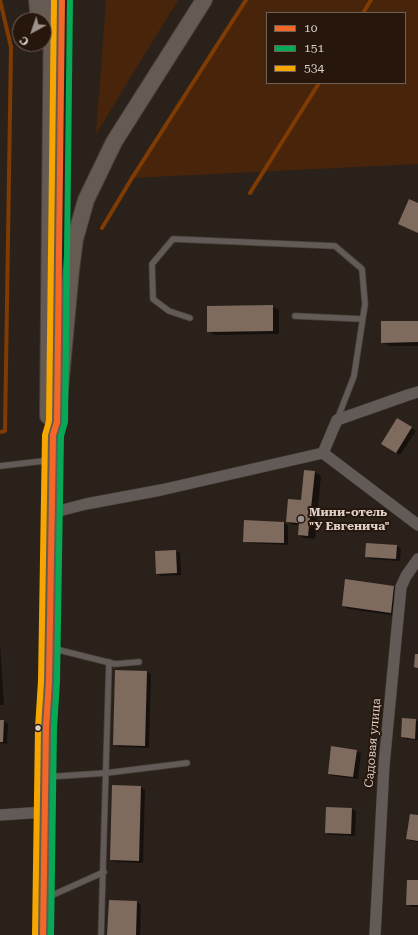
<!DOCTYPE html>
<meta charset="utf-8">
<style>
body{margin:0}
#map{position:relative;width:418px;height:935px;overflow:hidden;background:#2b211b;font-family:"Roboto Serif",serif}
canvas{display:block}
.legend{position:absolute;left:266px;top:12px;width:140px;height:72px;box-sizing:border-box;background:#27160c;border:1px solid #6f6057;margin:0;padding:5px 7px;list-style:none;font-size:12px;color:#dbcfc8}
.legend li{display:flex;align-items:center;gap:8px;height:20px}
.legend b{width:20px;border:1px solid #6f6057}
.north{position:absolute;left:12px;top:12px;width:40px;height:40px;box-sizing:border-box;background:#27160c;border:1px solid #6f6057;border-radius:50%;rotate:220deg;font-size:11px;font-weight:700;line-height:16px;text-align:center;color:#dbcfc8}
.north::after{content:'';display:block;margin:auto;width:14px;height:18px;background:#9d928b;clip-path:polygon(50% 0,100% 100%,50% 72%,0 100%)}
</style>
<div id="map">
<canvas width="418" height="935"></canvas>
<ul class="legend">
<li><b style="height:5px;background:#f36827"></b>10</li>
<li><b style="height:5px;background:#06aa56"></b>151</li>
<li><b style="height:5px;background:#f7a600"></b>534</li>
</ul>
<div class="north">С</div>
</div>
<script>
const c = document.querySelector('canvas').getContext('2d');
c.lineJoin = 'round';
function fill(path, color) {
  c.fillStyle = color;
  c.fill(path, 'evenodd');
}
function toPath(rows) {
  const path = new Path2D();
  for (const r of rows) {
    path.moveTo(r[0], r[1]);
    for (let i = 2; i < r.length; i += 2) path.lineTo(r[i], r[i + 1]);
  }
  return path;
}
function stroke(path, color, width, dash) {
  c.strokeStyle = color;
  c.lineWidth = width;
  c.lineCap = dash ? 'butt' : 'round';
  c.setLineDash(dash || []);
  c.stroke(path);
}
function write(font, color, halo, rows, align = 'center') {
  c.font = font + ' "Roboto Serif",serif';
  c.lineWidth = 4;
  c.setLineDash([]);
  c.textBaseline = 'middle';
  c.strokeStyle = halo;
  c.fillStyle = color;
  for (const [text, x, y, turn = 0] of rows) {
    c.save();
    c.translate(x, y);
    c.rotate((+turn || 0) * Math.PI / 180);
    c.textAlign = isNaN(turn) ? turn : align;
    if (halo) c.strokeText(text, 0, 0);
    c.fillText(text, 0, 0);
    c.restore();
  }
}
const green = toPath([
 [106,0,178,0,96,134],
 [246,0,418,0,418,164,132,178],
 [267,13,405,13,405,83,267,83]
]);
const shadow = toPath([
 [272,306,279,310,279,334,215,335,208,331],
 [418,322,418,346,389,346,382,342],
 [397,419,416,431,400,455,382,444],
 [315,472,321,476,315,539,305,538,299,535,300,525,293,525,287,521,302,501],
 [245,521,284,523,288,525,288,545,248,543,244,541],
 [397,546,401,549,400,561,371,559,366,557],
 [176,551,180,553,181,575,161,576,157,574,156,552],
 [394,587,400,591,397,616,349,609,343,606],
 [0,643,4,705,0,705],
 [146,672,151,674,149,748,119,747,114,745],
 [403,719,418,721,418,740,406,739,402,737],
 [0,721,4,721,8,724,7,744,0,743],
 [356,751,361,753,358,779,333,776,329,774],
 [141,787,145,790,143,863,116,862,111,860],
 [351,809,356,811,355,836,330,835,326,833],
 [418,816,418,842,412,841,407,839],
 [418,881,418,907,411,907,407,904],
 [137,902,141,905,140,935,108,935]
]);
const stream = toPath([
 [363,13,371,0],
 [250,193,319,83],
 [102,228,132,178,246,0],
 [0,432,5,431,11,47,0,0]
]);
const building = toPath([
 [409,199,418,203,418,233,398,224],
 [273,305,273,331,207,332,207,306],
 [381,321,418,321,418,342,381,343],
 [397,418,412,427,396,453,381,444],
 [304,470,315,471,308,536,298,535,299,523,286,522,288,499,301,500],
 [244,520,284,522,284,543,243,542],
 [366,543,397,545,396,559,365,557],
 [176,550,177,573,156,574,155,551],
 [345,579,394,586,391,613,342,606],
 [415,654,418,654,418,668,414,667],
 [115,670,147,671,145,746,113,745],
 [402,718,416,719,415,739,401,737],
 [0,720,4,720,3,742,0,742],
 [331,746,357,750,353,777,328,774],
 [112,785,141,786,139,861,110,860],
 [326,807,352,808,351,834,325,833],
 [410,814,418,815,418,841,406,839],
 [407,880,418,880,418,905,406,905],
 [109,900,137,901,136,935,107,935]
]);
const service = toPath([
 [295,316,362,319],
 [190,318,169,311,153,299,152,264,173,239,335,246,362,269,365,304,354,376,337,420],
 [0,466,52,460],
 [51,648,115,664,139,662],
 [46,777,106,773,187,763],
 [46,898,104,872],
 [101,935,109,662]
]);
const minor = toPath([
 [323,453,337,420,408,395,418,392],
 [323,453,418,525],
 [51,513,86,504,161,490,323,453],
 [0,815,45,812],
 [375,935,384,765,401,587,406,576,418,559]
]);
const secondary = toPath([
 [37,0,39,20],
 [48,416,52,0],
 [43,935,46,728,49,681,53,435,57,422,71,270,75,239,86,200,114,142,204,0]
]);
const bus1 = toPath([
 [43,935,46,728,49,681,53,435,57,422,62,0]
]);
const bus2 = toPath([
 [51,935,54,728,57,681,61,436,65,422,70,0]
]);
const bus3 = toPath([
 [35,935,38,728,41,681,45,435,49,421,54,0]
]);
const markers = [
 [301,519,4,"#9d928b"],
 [38,728,3.5,"#dbcfc8"]
];
const poiNames = [
 ["Мини-отель",309,512],
 ["\"У Евгенича\"",309,526]
];
const streetNames = [
 ["Садовая улица",373,743,-85]
];
fill(green, '#48240a');
fill(shadow, '#0007');
stroke(stream, '#7f3b02', 4);
fill(building, '#7f6a5e');
stroke(service, '#473e39', 7);
stroke(minor, '#473e39', 12);
stroke(secondary, '#473e39', 18);
stroke(service, '#625a56', 5.5);
stroke(minor, '#625a56', 11);
stroke(secondary, '#665b53', 16);
stroke(bus1, '#f36827', 6);
stroke(bus2, '#06aa56', 6);
stroke(bus3, '#f7a600', 6);
for (const [x, y, r, color] of markers) {
  const dot = new Path2D();
  dot.arc(x, y, r, 0, 2 * Math.PI);
  c.fillStyle = color;
  c.fill(dot);
  stroke(dot, '#27160c', 1.5);
}
write('bold 12px', '#dbcfc8', '#27160c', poiNames, 'left');
write('12px', '#dbcfc8', '#27160c', streetNames);
</script>
